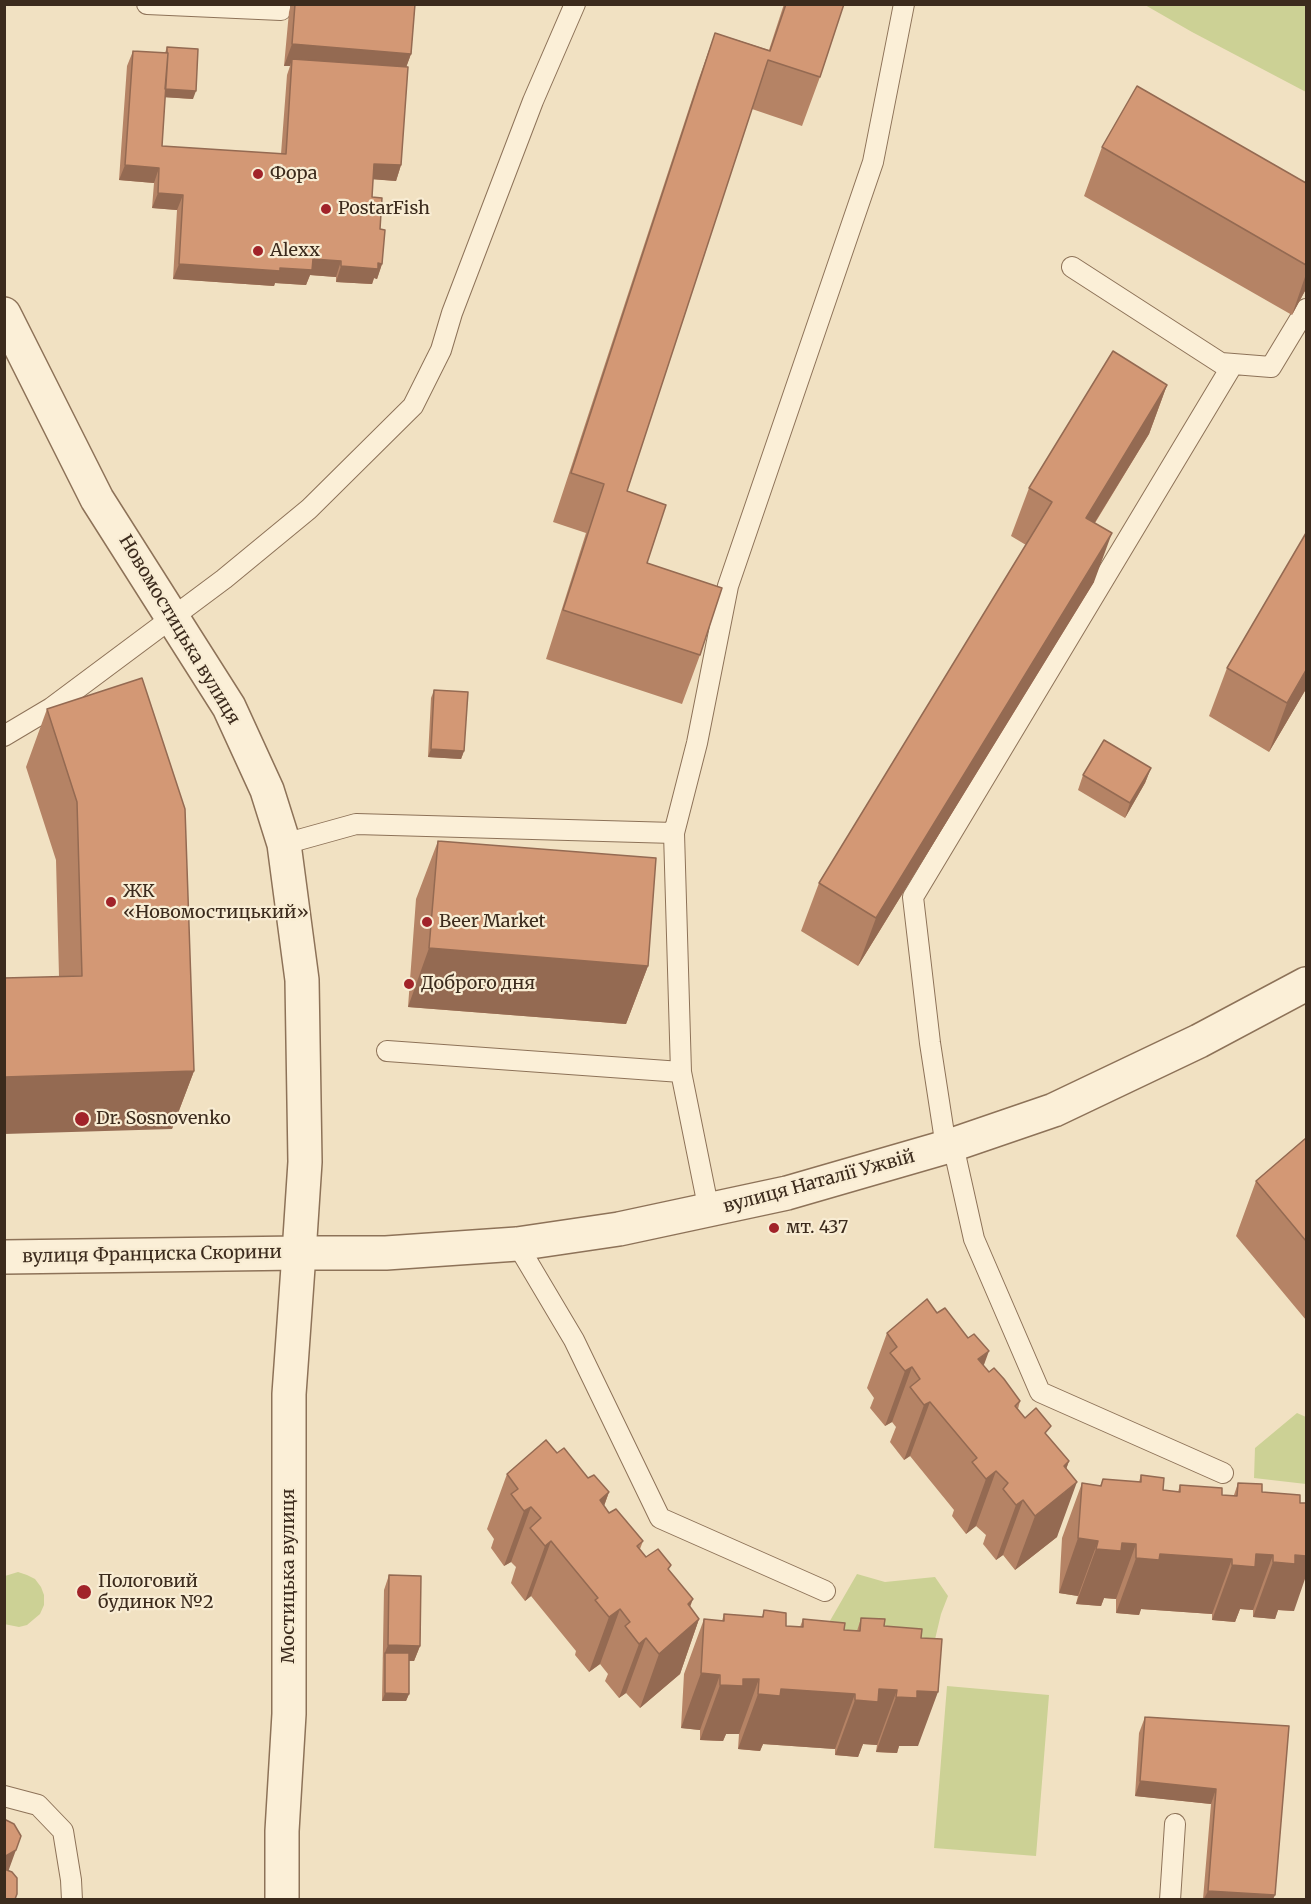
<!DOCTYPE html>
<meta charset="utf-8">
<style>
body{margin:0}
#map{position:relative;width:1311px;height:1904px;overflow:hidden;background:#f1e1c2;font-family:Merriweather,serif}
canvas{display:block}
.frame{position:absolute;inset:0;border:6px solid #3c2b1d;pointer-events:none}
</style>
<div id="map">
<canvas width="1311" height="1904"></canvas>
<div class="frame"></div>
</div>
<script>
const c = document.querySelector('canvas').getContext('2d');
c.lineJoin = 'round';
function fill(path, color) {
  c.fillStyle = color;
  c.fill(path, 'evenodd');
}
function toPath(rows) {
  const path = new Path2D();
  for (const r of rows) {
    path.moveTo(r[0], r[1]);
    for (let i = 2; i < r.length; i += 2) path.lineTo(r[i], r[i + 1]);
  }
  return path;
}
function stroke(path, color, width, dash) {
  c.strokeStyle = color;
  c.lineWidth = width;
  c.lineCap = dash ? 'butt' : 'round';
  c.setLineDash(dash || []);
  c.stroke(path);
}
function write(font, color, halo, rows, align = 'center') {
  c.font = font + ' Merriweather,serif';
  c.lineWidth = 4.5;
  c.setLineDash([]);
  c.textBaseline = 'middle';
  c.strokeStyle = halo;
  c.fillStyle = color;
  for (const [text, x, y, turn = 0] of rows) {
    c.save();
    c.translate(x, y);
    c.rotate((+turn || 0) * Math.PI / 180);
    c.textAlign = isNaN(turn) ? turn : align;
    if (halo) c.strokeText(text, 0, 0);
    c.fillText(text, 0, 0);
    c.restore();
  }
}
const green = toPath([
 [1145,5,1306,5,1306,92,1192,32],
 [1297,1413,1306,1417,1306,1484,1254,1478,1255,1448],
 [18,1572,27,1575,35,1579,41,1587,44,1595,44,1605,40,1614,27,1625,19,1627,4,1624,5,1576],
 [857,1574,885,1582,935,1577,948,1596,941,1614,932,1652,827,1643,827,1626],
 [947,1686,1049,1695,1036,1856,934,1848]
]);
const service = toPath([
 [147,4,281,10],
 [1221,363,1271,367,1306,309],
 [4,736,51,708,224,579,309,509,413,406,441,350,452,313,533,101,575,4],
 [284,844,356,824,674,833],
 [387,1051,681,1072],
 [953,1145,974,1239,1040,1392,1223,1473],
 [946,1147,930,1043,913,897,1230,369,1072,267],
 [709,1211,681,1072,674,833,697,743,728,586,873,162,904,4],
 [517,1244,574,1340,660,1518,825,1591],
 [4,1796,38,1805,63,1831,71,1880,72,1900],
 [1170,1900,1175,1824]
]);
const minor = toPath([
 [4,314,97,499,229,707,267,790,284,844,302,980,305,1162,299,1253,4,1257]
]);
const tertiary = toPath([
 [282,1900,282,1831,289,1714,289,1394,299,1253,386,1253,517,1244,619,1229,787,1193,946,1147,1054,1110,1199,1041,1306,984]
]);
const wall = toPath([
 [291,4,415,4,411,54,406,67,401,165,396,181,373,179,372,197,380,229,382,264,377,279,374,278,372,284,336,282,336,277,310,275,306,285,275,283,274,286,173,279,177,210,152,208,154,183,119,180,127,66,133,51,165,53,167,47,193,99,165,97,162,146,281,154,287,75,290,66,284,66,289,12],
 [784,4,844,4,820,77,802,126,752,109,627,491,647,563,700,655,682,704,546,659,586,533,553,522,698,81,715,33,769,50],
 [1102,147,1306,183,1306,289,1292,315,1084,196],
 [1167,385,1149,434,1095,523,1094,582,858,966,801,931,819,883,1026,545,1011,536,1029,488],
 [1227,668,1306,689,1269,752,1209,716],
 [434,690,464,751,461,759,428,757,431,698],
 [47,709,194,1071,172,1129,59,976,56,860,26,767],
 [1151,768,1145,783,1125,818,1078,790,1083,775],
 [438,841,648,966,626,1024,408,1007,416,899],
 [1306,1138,1306,1320,1236,1236,1256,1181],
 [937,1313,989,1372,1020,1401,1018,1409,1025,1418,1047,1435,1069,1461,1066,1469,1057,1537,1015,1570,1003,1555,996,1560,983,1544,986,1535,976,1526,966,1534,952,1516,954,1510,910,1456,904,1460,890,1442,896,1427,892,1422,885,1426,870,1408,874,1398,867,1388,887,1333],
 [557,1453,588,1478,609,1492,604,1506,609,1513,643,1541,640,1549,646,1557,669,1571,690,1607,699,1619,680,1674,640,1708,626,1693,619,1698,605,1681,608,1674,600,1664,589,1672,575,1655,576,1651,531,1596,525,1601,511,1583,516,1567,511,1562,504,1566,491,1548,494,1539,487,1529,507,1474],
 [1141,1475,1163,1490,1178,1492,1180,1485,1222,1495,1234,1495,1238,1483,1262,1492,1294,1611,1278,1610,1275,1619,1253,1617,1253,1610,1240,1609,1235,1622,1212,1620,1212,1614,1141,1609,1139,1615,1116,1613,1116,1599,1104,1598,1101,1606,1076,1604,1078,1596,1059,1593,1062,1538,1082,1483,1100,1486,1103,1479,1139,1482],
 [389,1575,420,1646,414,1661,409,1661,409,1694,406,1701,382,1701,384,1590],
 [764,1610,786,1626,800,1627,803,1619,844,1630,857,1631,861,1618,884,1626,918,1746,899,1746,897,1753,876,1752,877,1745,863,1744,858,1757,835,1755,835,1749,763,1744,760,1751,738,1749,739,1734,726,1734,723,1741,700,1740,700,1730,681,1728,684,1674,704,1619,722,1621,724,1614,762,1617],
 [1145,1717,1289,1726,1275,1895,1273,1899,1203,1899,1211,1804,1135,1796,1139,1733]
]);
const shadedWall = toPath([
 [292,44,411,54,403,76,292,59,290,66,284,66],
 [164,89,196,91,193,99,161,97],
 [374,164,401,165,396,181,369,179],
 [125,165,159,168,154,183,119,180],
 [158,193,183,195,177,210,152,208],
 [313,259,341,261,336,277,310,275,306,285,275,283,274,286,173,279,179,264,280,268],
 [378,263,382,264,377,279,374,278,372,284,336,282,341,266],
 [1306,274,1306,289,1292,315],
 [1167,385,1149,434,1068,566,1086,518],
 [1112,533,1094,582,858,966,876,918],
 [1306,670,1306,689,1269,752,1287,703],
 [431,749,464,751,461,759,428,757],
 [1151,768,1145,783,1125,818,1130,803],
 [429,948,648,966,626,1024,408,1007],
 [194,1071,172,1129,4,1134,4,1077],
 [989,1351,969,1406,978,1359],
 [912,1367,892,1422,885,1426,905,1371],
 [930,1402,910,1456,904,1460,924,1405],
 [1069,1461,1055,1500,1077,1482,1057,1537,1015,1570,1035,1516,1064,1466],
 [996,1471,976,1526,966,1534,986,1479],
 [609,1492,589,1547,600,1500],
 [1023,1500,1003,1555,996,1560,1016,1505],
 [531,1507,511,1562,504,1566,524,1511],
 [1078,1538,1098,1541,1078,1596,1059,1593],
 [551,1541,531,1596,525,1601,545,1546],
 [1122,1543,1136,1544,1116,1599,1104,1598,1101,1606,1076,1604,1096,1549],
 [1160,1554,1232,1559,1212,1614,1141,1609,1139,1615,1116,1613,1136,1558],
 [1256,1554,1273,1555,1253,1610,1240,1609,1235,1622,1212,1620,1232,1565],
 [1295,1555,1306,1556,1306,1576,1294,1611,1278,1610,1275,1619,1253,1617,1273,1562],
 [693,1599,679,1636,699,1619,680,1674,640,1708,659,1654,688,1604],
 [620,1609,600,1664,589,1672,609,1617],
 [646,1638,626,1693,619,1698,639,1644],
 [388,1645,420,1646,414,1661,385,1660,385,1653,382,1660],
 [701,1673,720,1675,700,1730,681,1728],
 [743,1679,759,1679,739,1734,726,1734,723,1741,700,1740,720,1685],
 [781,1689,855,1694,835,1749,763,1744,760,1751,738,1749,758,1694],
 [879,1689,897,1690,877,1745,863,1744,858,1757,835,1755,855,1700],
 [917,1691,938,1692,918,1746,899,1746,897,1753,876,1752,896,1697],
 [385,1693,409,1694,406,1701,382,1701],
 [1140,1781,1216,1789,1211,1804,1135,1796],
 [16,1850,8,1872,4,1874,4,1857],
 [1208,1891,1275,1895,1273,1899,1204,1899]
]);
const building = toPath([
 [295,4,415,4,411,54,292,44,295,4],
 [786,4,844,4,820,77,768,60,627,491,666,505,647,563,722,588,700,655,563,610,604,484,571,473,715,33,770,51,786,4],
 [167,47,198,49,196,91,165,89,168,53,167,53,167,47],
 [133,51,168,53,162,146,286,154,292,59,408,67,401,165,374,164,372,197,382,198,380,229,385,230,382,264,378,263,378,269,341,266,341,261,313,259,312,270,280,268,280,271,179,264,183,195,158,193,159,168,125,165,133,51],
 [1137,86,1306,183,1306,265,1102,147,1137,86],
 [1113,351,1167,385,1086,518,1112,533,876,918,819,883,1052,502,1029,488,1113,351],
 [1306,533,1306,670,1287,703,1227,668,1306,533],
 [142,678,185,809,194,1071,4,1077,4,978,82,976,77,802,47,709,142,678],
 [434,690,468,692,464,751,431,749,434,690],
 [1104,740,1151,768,1130,803,1083,775,1104,740],
 [438,841,656,858,648,966,429,948,438,841],
 [1306,1138,1306,1241,1256,1181,1306,1138],
 [927,1299,937,1313,945,1308,968,1338,974,1334,989,1351,978,1359,989,1372,994,1368,1004,1379,1020,1401,1015,1406,1025,1418,1036,1408,1051,1426,1045,1433,1069,1461,1064,1466,1077,1482,1035,1516,1023,1500,1016,1505,1003,1489,1008,1483,996,1471,986,1479,972,1462,977,1458,930,1402,924,1405,910,1387,920,1379,912,1367,905,1371,890,1353,897,1347,887,1333,927,1299],
 [546,1440,557,1453,564,1448,588,1478,594,1475,609,1492,600,1500,609,1513,616,1509,643,1541,637,1546,646,1557,658,1549,671,1565,668,1569,693,1599,688,1604,699,1619,659,1654,646,1638,639,1644,625,1626,630,1622,620,1609,609,1617,595,1600,598,1598,551,1541,545,1546,530,1528,541,1518,531,1507,524,1511,511,1494,518,1489,507,1474,546,1440],
 [1141,1475,1164,1478,1163,1490,1180,1492,1180,1485,1222,1488,1222,1495,1237,1496,1238,1483,1262,1484,1262,1492,1300,1495,1300,1503,1306,1503,1306,1556,1295,1555,1295,1564,1273,1562,1273,1555,1256,1554,1255,1567,1232,1565,1232,1559,1160,1554,1159,1560,1136,1558,1136,1544,1122,1543,1121,1551,1096,1549,1098,1541,1078,1538,1082,1483,1101,1486,1103,1479,1141,1482,1141,1475],
 [389,1575,421,1576,420,1646,388,1645,389,1575],
 [764,1610,786,1613,786,1626,803,1627,803,1619,845,1623,844,1630,860,1631,861,1618,885,1619,884,1626,922,1629,921,1638,942,1639,938,1692,917,1691,917,1698,896,1697,897,1690,879,1689,878,1702,855,1700,855,1694,781,1689,780,1696,758,1694,759,1679,743,1679,743,1686,720,1685,720,1675,701,1673,704,1619,724,1621,724,1614,763,1617,764,1610],
 [385,1653,409,1653,409,1694,385,1693,385,1653],
 [1145,1717,1289,1726,1275,1895,1208,1891,1216,1789,1140,1781,1145,1717],
 [4,1819,14,1824,21,1836,16,1850,4,1857,4,1819],
 [4,1869,12,1872,17,1878,17,1894,15,1899,4,1899,4,1869]
]);
const markers = [
 [258,174,6,"#a12329"],
 [326,209,6,"#a12329"],
 [258,251,6,"#a12329"],
 [111,902,6,"#a12329"],
 [427,922,6,"#a12329"],
 [409,984,6,"#a12329"],
 [82,1119,8,"#a12329"],
 [774,1228,6,"#a12329"],
 [84,1592,8,"#a12329"]
];
const poiNames = [
 ["Фора",270,174],
 ["PostarFish",338,209],
 ["Alexx",270,251],
 ["ЖК",123,892],
 ["«Новомостицький»",123,913],
 ["Beer Market",439,922],
 ["Доброго дня",421,984],
 ["Dr. Sosnovenko",96,1119],
 ["мт. 437",786,1228],
 ["Пологовий",98,1582],
 ["будинок №2",98,1603]
];
const streetNames = [
 ["Новомостицька вулиця",179,630,59],
 ["вулиця Наталії Ужвій",819,1182,-15],
 ["вулиця Франциска Скорини",152,1255,-1],
 ["Мостицька вулиця",289,1576,-90]
];
fill(green, '#ccd195');
stroke(service, '#8d7258', 22);
stroke(minor, '#8d7258', 36);
stroke(tertiary, '#8d7258', 36);
stroke(service, '#fbefd7', 20);
stroke(minor, '#fbefd7', 33);
stroke(tertiary, '#fbefd7', 33);
fill(wall, '#b58365');
fill(shadedWall, '#946a52');
fill(building, '#d39875');
stroke(building, '#946a52', 1.5);
for (const [x, y, r, color] of markers) {
  const dot = new Path2D();
  dot.arc(x, y, r, 0, 2 * Math.PI);
  c.fillStyle = color;
  c.fill(dot);
  stroke(dot, '#f8ecd3', 2);
}
write('18px', '#3c2b1d', '#f8ecd3', poiNames, 'left');
write('18px', '#3c2b1d', '#f8ecd3', streetNames);
</script>
